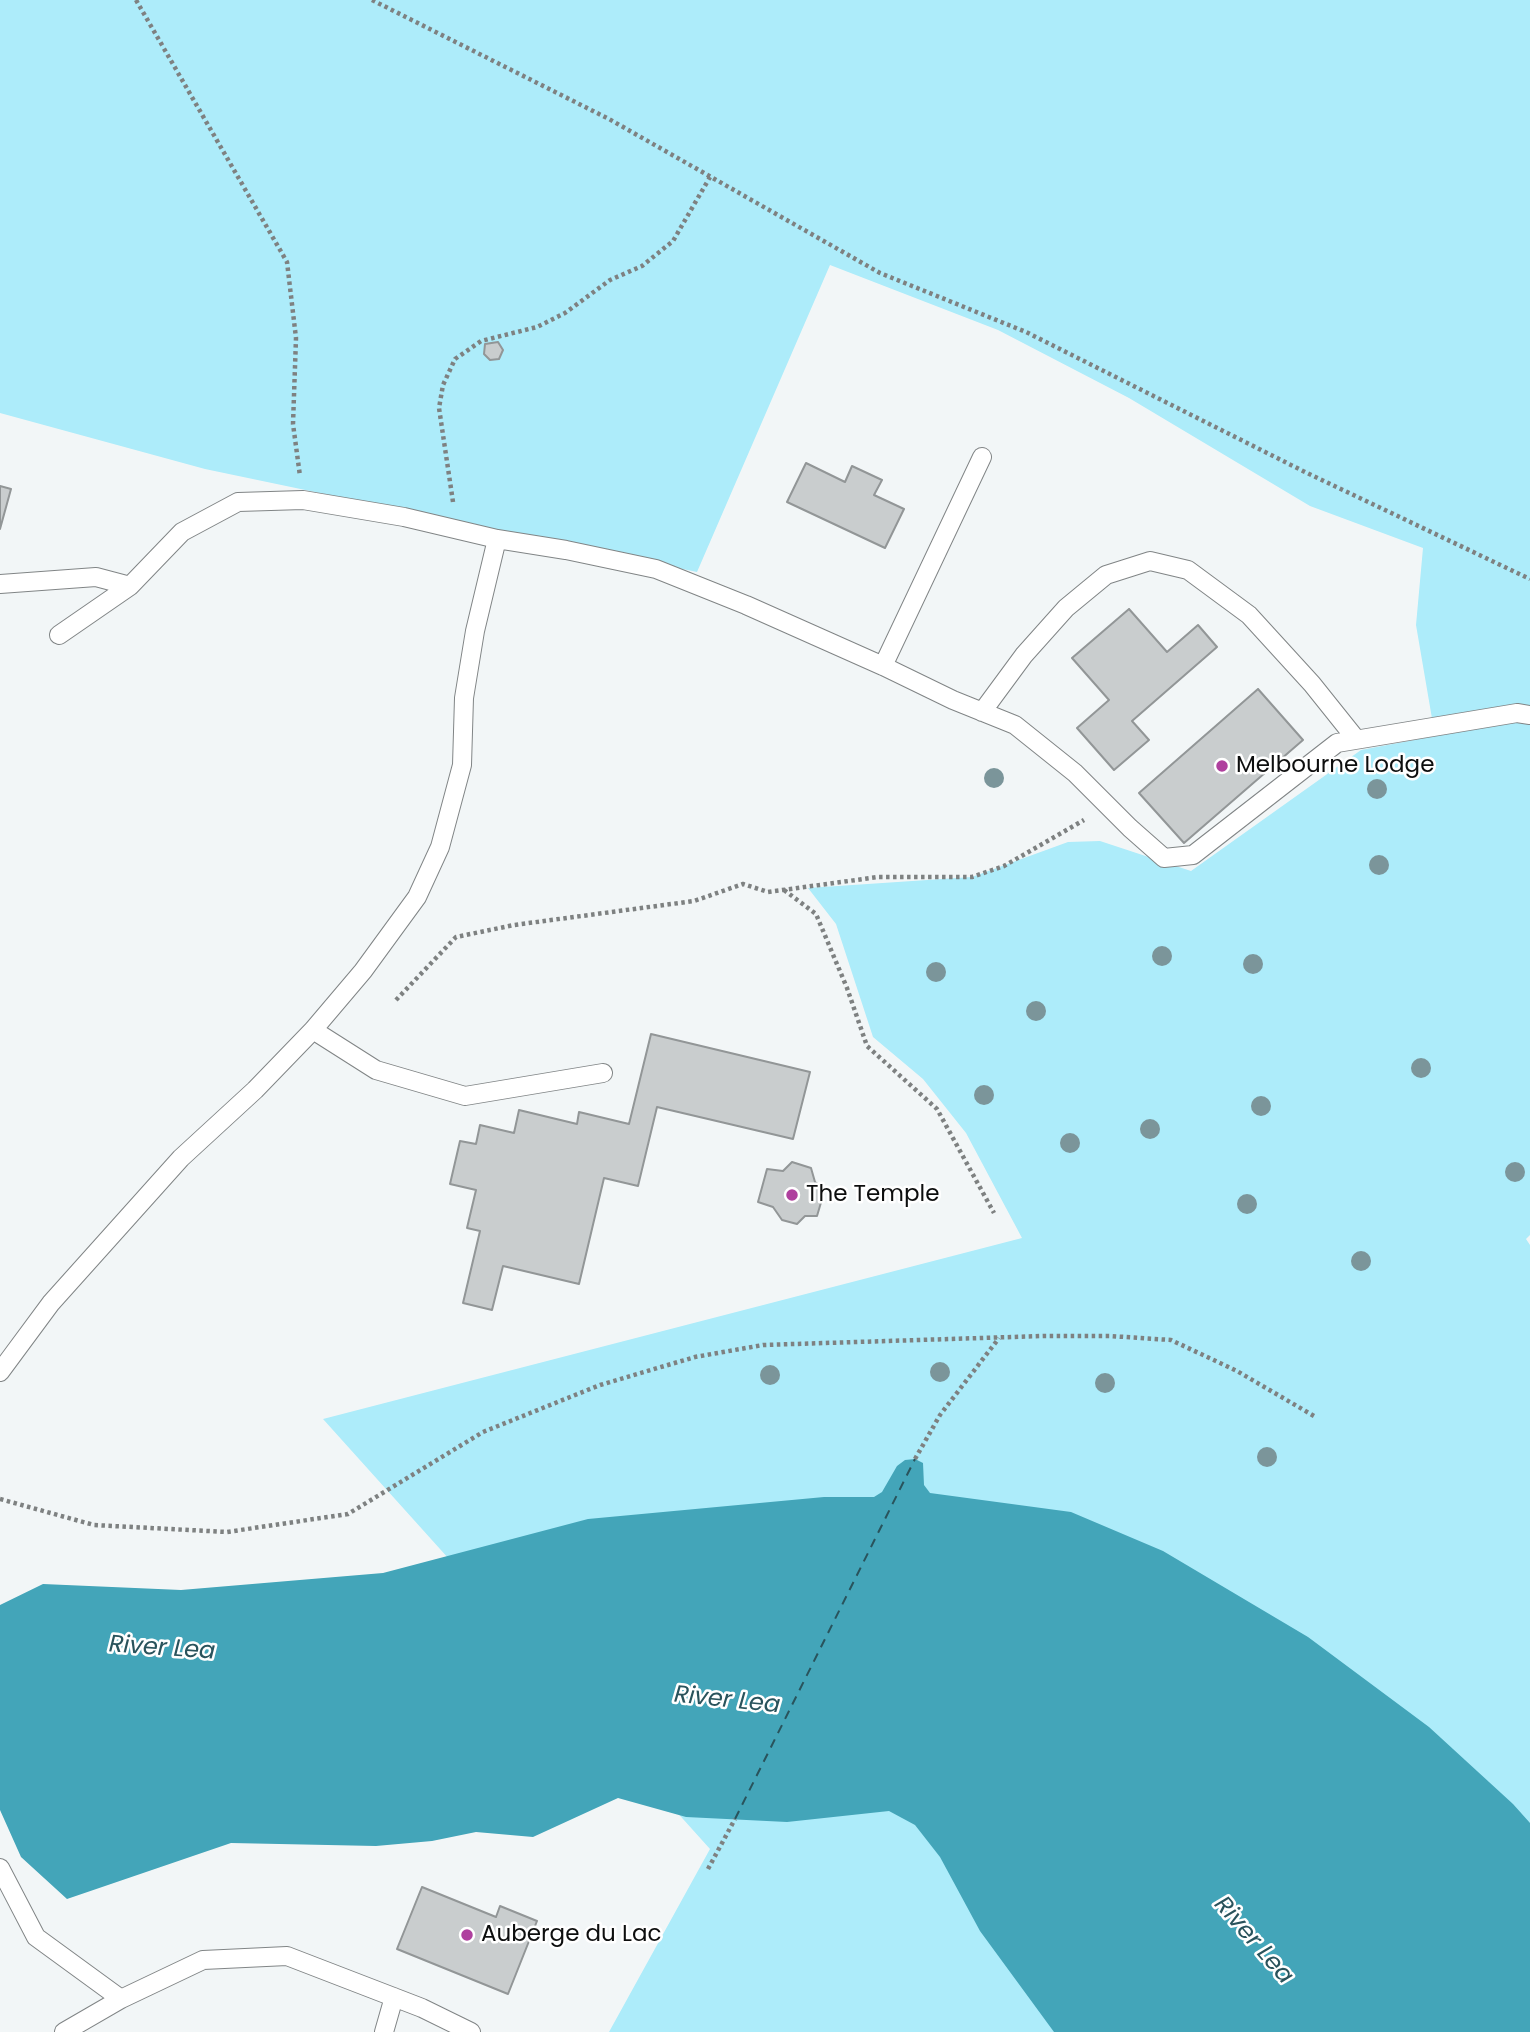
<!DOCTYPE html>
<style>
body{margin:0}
canvas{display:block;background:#f2f6f7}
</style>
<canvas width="1530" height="2032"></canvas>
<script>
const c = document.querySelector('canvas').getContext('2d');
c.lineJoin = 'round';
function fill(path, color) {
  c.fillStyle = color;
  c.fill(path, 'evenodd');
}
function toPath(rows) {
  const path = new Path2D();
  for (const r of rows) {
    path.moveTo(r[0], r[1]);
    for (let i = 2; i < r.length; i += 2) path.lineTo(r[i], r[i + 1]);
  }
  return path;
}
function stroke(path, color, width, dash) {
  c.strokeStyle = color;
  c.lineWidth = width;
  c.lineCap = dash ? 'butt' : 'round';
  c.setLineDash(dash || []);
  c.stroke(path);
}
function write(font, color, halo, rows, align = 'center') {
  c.font = font + ' Poppins,sans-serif';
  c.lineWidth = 5;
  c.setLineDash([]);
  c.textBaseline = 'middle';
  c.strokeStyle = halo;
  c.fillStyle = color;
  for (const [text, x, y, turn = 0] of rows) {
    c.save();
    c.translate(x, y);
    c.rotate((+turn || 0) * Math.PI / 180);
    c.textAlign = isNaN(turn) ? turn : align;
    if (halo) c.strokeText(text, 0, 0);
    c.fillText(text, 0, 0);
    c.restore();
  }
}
const green = toPath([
 [0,0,1530,0,1530,1235,1526,1239,1530,1245,1530,2032,609,2032,710,1849,323,1419,1022,1238,966,1133,923,1079,873,1037,836,924,808,888,972,877,1068,842,1100,841,1191,871,1361,750,1435,736,1416,625,1423,548,1310,506,1129,398,998,330,830,265,697,572,205,469,0,413]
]);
const water = toPath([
 [915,1459,923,1463,924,1485,930,1493,1071,1512,1163,1551,1308,1637,1429,1727,1513,1804,1530,1823,1530,2032,1054,2032,980,1931,940,1857,915,1825,889,1811,787,1822,686,1817,618,1798,533,1837,476,1832,432,1841,376,1846,231,1843,67,1899,21,1857,0,1810,0,1605,43,1584,181,1590,383,1573,588,1519,824,1497,874,1497,882,1492,897,1466,905,1460]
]);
const ferry = toPath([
 [735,1819,915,1459]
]);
const building = toPath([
 [498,342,503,350,499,359,490,360,484,354,485,344,498,342],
 [806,463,845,482,852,466,882,480,874,495,904,509,885,548,787,502,806,463],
 [0,486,11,489,0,529,0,486],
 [1129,609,1167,652,1198,625,1217,647,1132,721,1149,740,1114,770,1077,728,1109,700,1072,658,1129,609],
 [1258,689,1303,740,1184,843,1139,793,1258,689],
 [651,1034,810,1072,793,1139,657,1107,638,1186,604,1178,579,1284,503,1266,492,1310,463,1303,480,1231,467,1228,476,1190,450,1184,460,1141,476,1144,480,1125,514,1133,519,1110,577,1124,579,1112,629,1124,651,1034],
 [792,1162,811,1168,815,1182,825,1189,817,1216,805,1216,797,1224,782,1220,773,1207,758,1202,767,1169,783,1171,792,1162],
 [422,1887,496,1917,500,1906,537,1921,508,1994,397,1949,422,1887]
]);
const path = toPath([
 [136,0,287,262,296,338,293,424,300,476],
 [372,0,609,119,880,273,1026,332,1305,472,1530,579],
 [453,502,439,408,443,385,455,359,481,341,537,327,565,313,610,280,642,266,673,241,710,177],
 [784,890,816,914,847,988,867,1046,937,1109,994,1213],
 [396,1000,456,937,514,925,694,901,743,884,768,892,878,877,972,877,1004,866,1084,820],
 [915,1459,940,1415,999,1338],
 [0,1499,94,1525,227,1532,348,1514,483,1432,600,1385,695,1357,763,1345,1043,1336,1110,1336,1171,1340,1237,1371,1314,1416],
 [708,1869,735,1819]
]);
const lane = toPath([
 [0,584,96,577,130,586],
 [59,635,130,586,182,532,238,502,303,500,404,517,497,539,566,550,656,569,746,605,883,666,953,700,1015,725,1075,773,1130,828,1164,858,1193,855,1337,743,1517,713,1530,715],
 [883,666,982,457],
 [982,712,1024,655,1066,608,1106,575,1150,561,1188,570,1249,615,1312,684,1356,739],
 [313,1030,376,1070,465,1096,603,1073],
 [0,1372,51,1303,181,1158,255,1090,313,1030,363,971,417,897,440,847,462,765,464,698,475,631,497,539],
 [0,1868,36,1937,121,1999,64,2032],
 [121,1999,203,1960,287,1956,422,2008,471,2032],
 [384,2032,394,1997]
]);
const trees = [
 [994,778],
 [1377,789],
 [1379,865],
 [1162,956],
 [1253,964],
 [936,972],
 [1036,1011],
 [1421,1068],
 [984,1095],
 [1261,1106],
 [1150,1129],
 [1070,1143],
 [1515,1172],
 [1247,1204],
 [1361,1261],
 [940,1372],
 [770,1375],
 [1105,1383],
 [1267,1457]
];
const markers = [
 [1222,766,7,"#af409e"],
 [792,1195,7,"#af409e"],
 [467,1935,7,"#af409e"]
];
const poiNames = [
 ["Melbourne Lodge",1236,766],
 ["The Temple",806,1195],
 ["Auberge du Lac",481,1935]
];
const waterNames = [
 ["River Lea",162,1649,4],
 ["River Lea",727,1701,6],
 ["River Lea",1253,1941,49]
];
fill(green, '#adecfa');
fill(water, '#43a5b9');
stroke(ferry, '#29535c', 2, [9, 7]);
fill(building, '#c9cdce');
stroke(building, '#929697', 2);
stroke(lane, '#818586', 20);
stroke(path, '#7e8181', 4.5, [3.5, 3.5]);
stroke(lane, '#fff', 18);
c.fillStyle = '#7b959a';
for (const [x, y] of trees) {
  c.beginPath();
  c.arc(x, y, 10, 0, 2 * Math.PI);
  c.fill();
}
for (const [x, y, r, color] of markers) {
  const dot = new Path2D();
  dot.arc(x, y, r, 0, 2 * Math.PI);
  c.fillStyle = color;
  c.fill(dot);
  stroke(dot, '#fff', 2.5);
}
write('23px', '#0d0e0e', '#fff', poiNames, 'left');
write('italic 24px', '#29535c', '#fff', waterNames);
</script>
